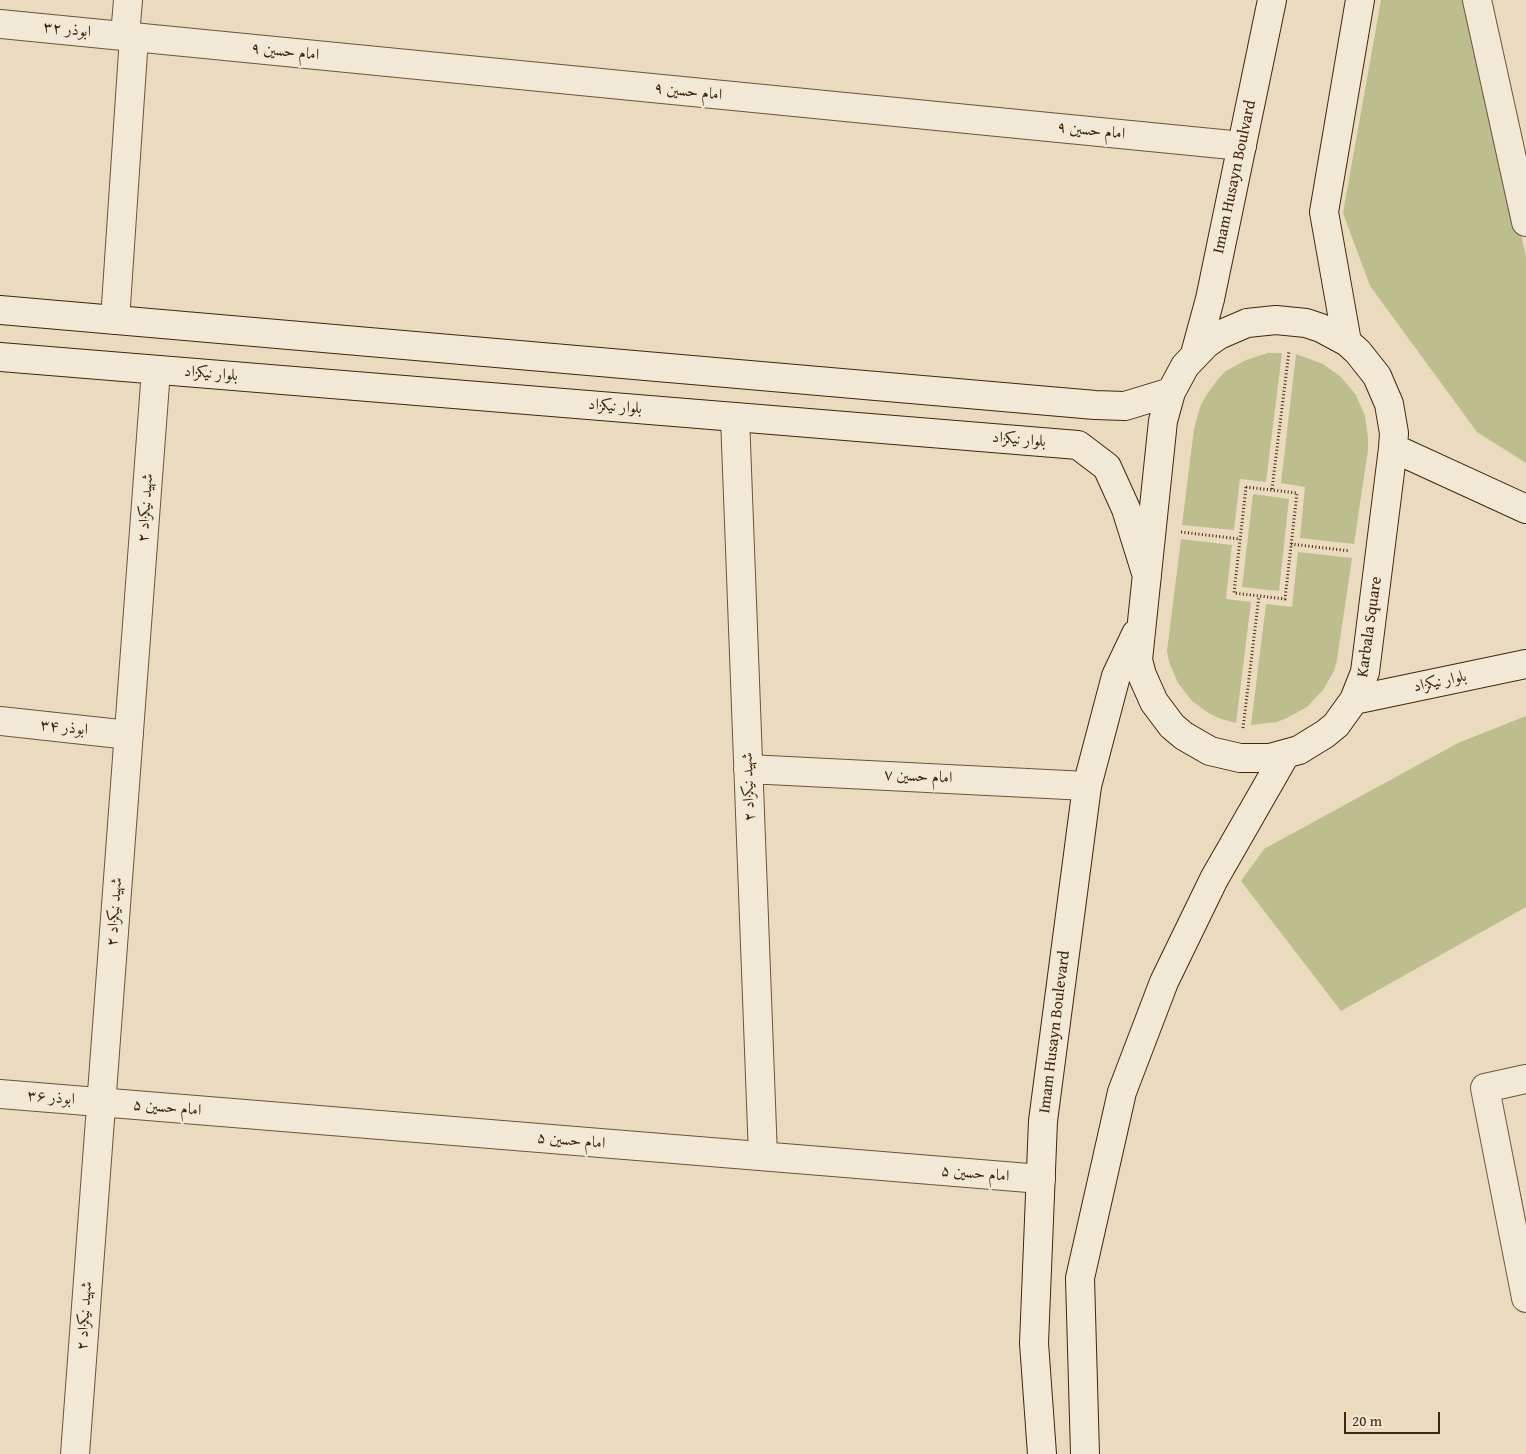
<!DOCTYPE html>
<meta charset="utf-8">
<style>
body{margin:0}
#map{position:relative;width:1526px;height:1454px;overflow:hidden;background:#eadbbf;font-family:"Gentium Book Plus",serif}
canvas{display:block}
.scale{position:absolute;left:1344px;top:1412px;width:96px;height:22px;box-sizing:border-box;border:2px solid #42260c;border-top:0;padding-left:6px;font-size:15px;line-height:18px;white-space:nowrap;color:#42260c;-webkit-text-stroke:4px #f1e8d5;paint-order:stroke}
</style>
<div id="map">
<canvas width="1526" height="1454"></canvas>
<div class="scale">20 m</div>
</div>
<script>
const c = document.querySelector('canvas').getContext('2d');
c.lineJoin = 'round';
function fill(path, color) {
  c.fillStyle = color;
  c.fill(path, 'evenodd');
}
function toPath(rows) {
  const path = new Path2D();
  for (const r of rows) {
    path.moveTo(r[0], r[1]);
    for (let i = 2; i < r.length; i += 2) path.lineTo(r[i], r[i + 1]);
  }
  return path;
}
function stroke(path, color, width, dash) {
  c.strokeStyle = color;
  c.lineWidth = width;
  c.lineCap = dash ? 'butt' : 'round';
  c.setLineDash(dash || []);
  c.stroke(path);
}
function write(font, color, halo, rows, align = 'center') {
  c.font = font + ' "Gentium Book Plus",Amiri,serif';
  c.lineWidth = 4.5;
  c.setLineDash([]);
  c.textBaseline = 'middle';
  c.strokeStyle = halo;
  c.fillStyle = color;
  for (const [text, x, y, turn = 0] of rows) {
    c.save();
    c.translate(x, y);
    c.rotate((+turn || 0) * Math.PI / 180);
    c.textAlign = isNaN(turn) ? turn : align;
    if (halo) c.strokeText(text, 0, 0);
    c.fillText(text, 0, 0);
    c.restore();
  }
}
const green = toPath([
 [1381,0,1469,0,1526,257,1526,463,1477,432,1370,286,1343,213],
 [1268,353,1282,353,1266,482,1240,479,1234,530,1182,525,1194,429,1200,407,1205,397,1218,379,1226,371,1246,360],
 [1296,354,1323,364,1341,377,1356,395,1365,416,1368,438,1368,450,1354,544,1300,538,1305,487,1281,483],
 [1253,494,1289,499,1279,591,1242,587],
 [1181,539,1232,545,1226,599,1251,602,1236,723,1221,719,1210,714,1192,701,1178,683,1169,662,1167,651],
 [1298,552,1352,558,1337,660,1334,671,1323,690,1307,707,1287,718,1277,722,1251,725,1266,604,1292,607],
 [1526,716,1526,907,1341,1011,1241,881,1264,849,1458,743]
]);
const path = toPath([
 [1246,487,1297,493,1285,599,1234,593,1246,487],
 [1272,489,1289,351],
 [1181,532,1240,539],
 [1291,544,1350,551],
 [1243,728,1259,596]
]);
const minor = toPath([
 [1477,0,1526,222],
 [0,24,1242,146],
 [125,36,128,0],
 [115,320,134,37],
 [735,417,763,1156],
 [0,721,129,735],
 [748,769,1087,786],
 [0,1094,1041,1179],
 [75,1454,156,370]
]);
const tertiary = toPath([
 [1526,1079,1485,1088,1526,1298]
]);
const secondary = toPath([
 [0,310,1095,405,1125,406,1171,392],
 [1276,320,1306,323,1321,328,1347,342,1358,352,1377,376,1389,404,1394,433,1393,448,1365,672,1354,700,1336,725,1325,734,1299,750,1270,758,1240,758,1210,751,1184,736,1172,726,1154,702,1142,675,1138,660,1163,421,1171,392,1185,366,1206,344,1219,335,1247,323,1276,320],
 [1347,342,1324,212,1360,0],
 [1195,354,1210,299,1272,0],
 [0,357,1078,445,1107,467,1126,509,1147,576],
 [1393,448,1526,509],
 [1354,700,1526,664],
 [1042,1454,1034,1343,1043,1121,1087,786,1116,676,1136,634],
 [1085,1454,1080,1278,1122,1092,1164,982,1214,879,1285,755]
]);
const streetNames = [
 ["ابوذر ۳۲",67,30,6],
 ["امام حسین ۹",285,52,6],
 ["امام حسین ۹",688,92,6],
 ["امام حسین ۹",1091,131,6],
 ["Imam Husayn Boulvard",1235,177,-78],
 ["بلوار نیکزاد",211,374,5],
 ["بلوار نیکزاد",615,407,5],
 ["بلوار نیکزاد",1019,440,5],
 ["شهید نیکزاد ۲",146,508,-86],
 ["Karbala Square",1370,627,-82],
 ["بلوار نیکزاد",1440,682,-12],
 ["ابوذر ۳۴",64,728,6],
 ["امام حسین ۷",918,777,3],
 ["شهید نیکزاد ۲",749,787,-92],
 ["شهید نیکزاد ۲",115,912,-86],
 ["Imam Husayn Boulevard",1055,1032,-83],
 ["ابوذر ۳۶",51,1098,5],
 ["امام حسین ۵",167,1108,5],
 ["امام حسین ۵",571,1141,5],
 ["امام حسین ۵",975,1174,5],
 ["شهید نیکزاد ۲",85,1316,-86]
];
fill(green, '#bdbe8e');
stroke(minor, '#6c5339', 30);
stroke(tertiary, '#6c5339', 30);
stroke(secondary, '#42260c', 30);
stroke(path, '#42260c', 3, [1, 2.5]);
stroke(minor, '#f1e8d5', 28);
stroke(tertiary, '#f1e8d5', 28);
stroke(secondary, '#f1e8d5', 28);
write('16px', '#42260c', '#f1e8d5', streetNames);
</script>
